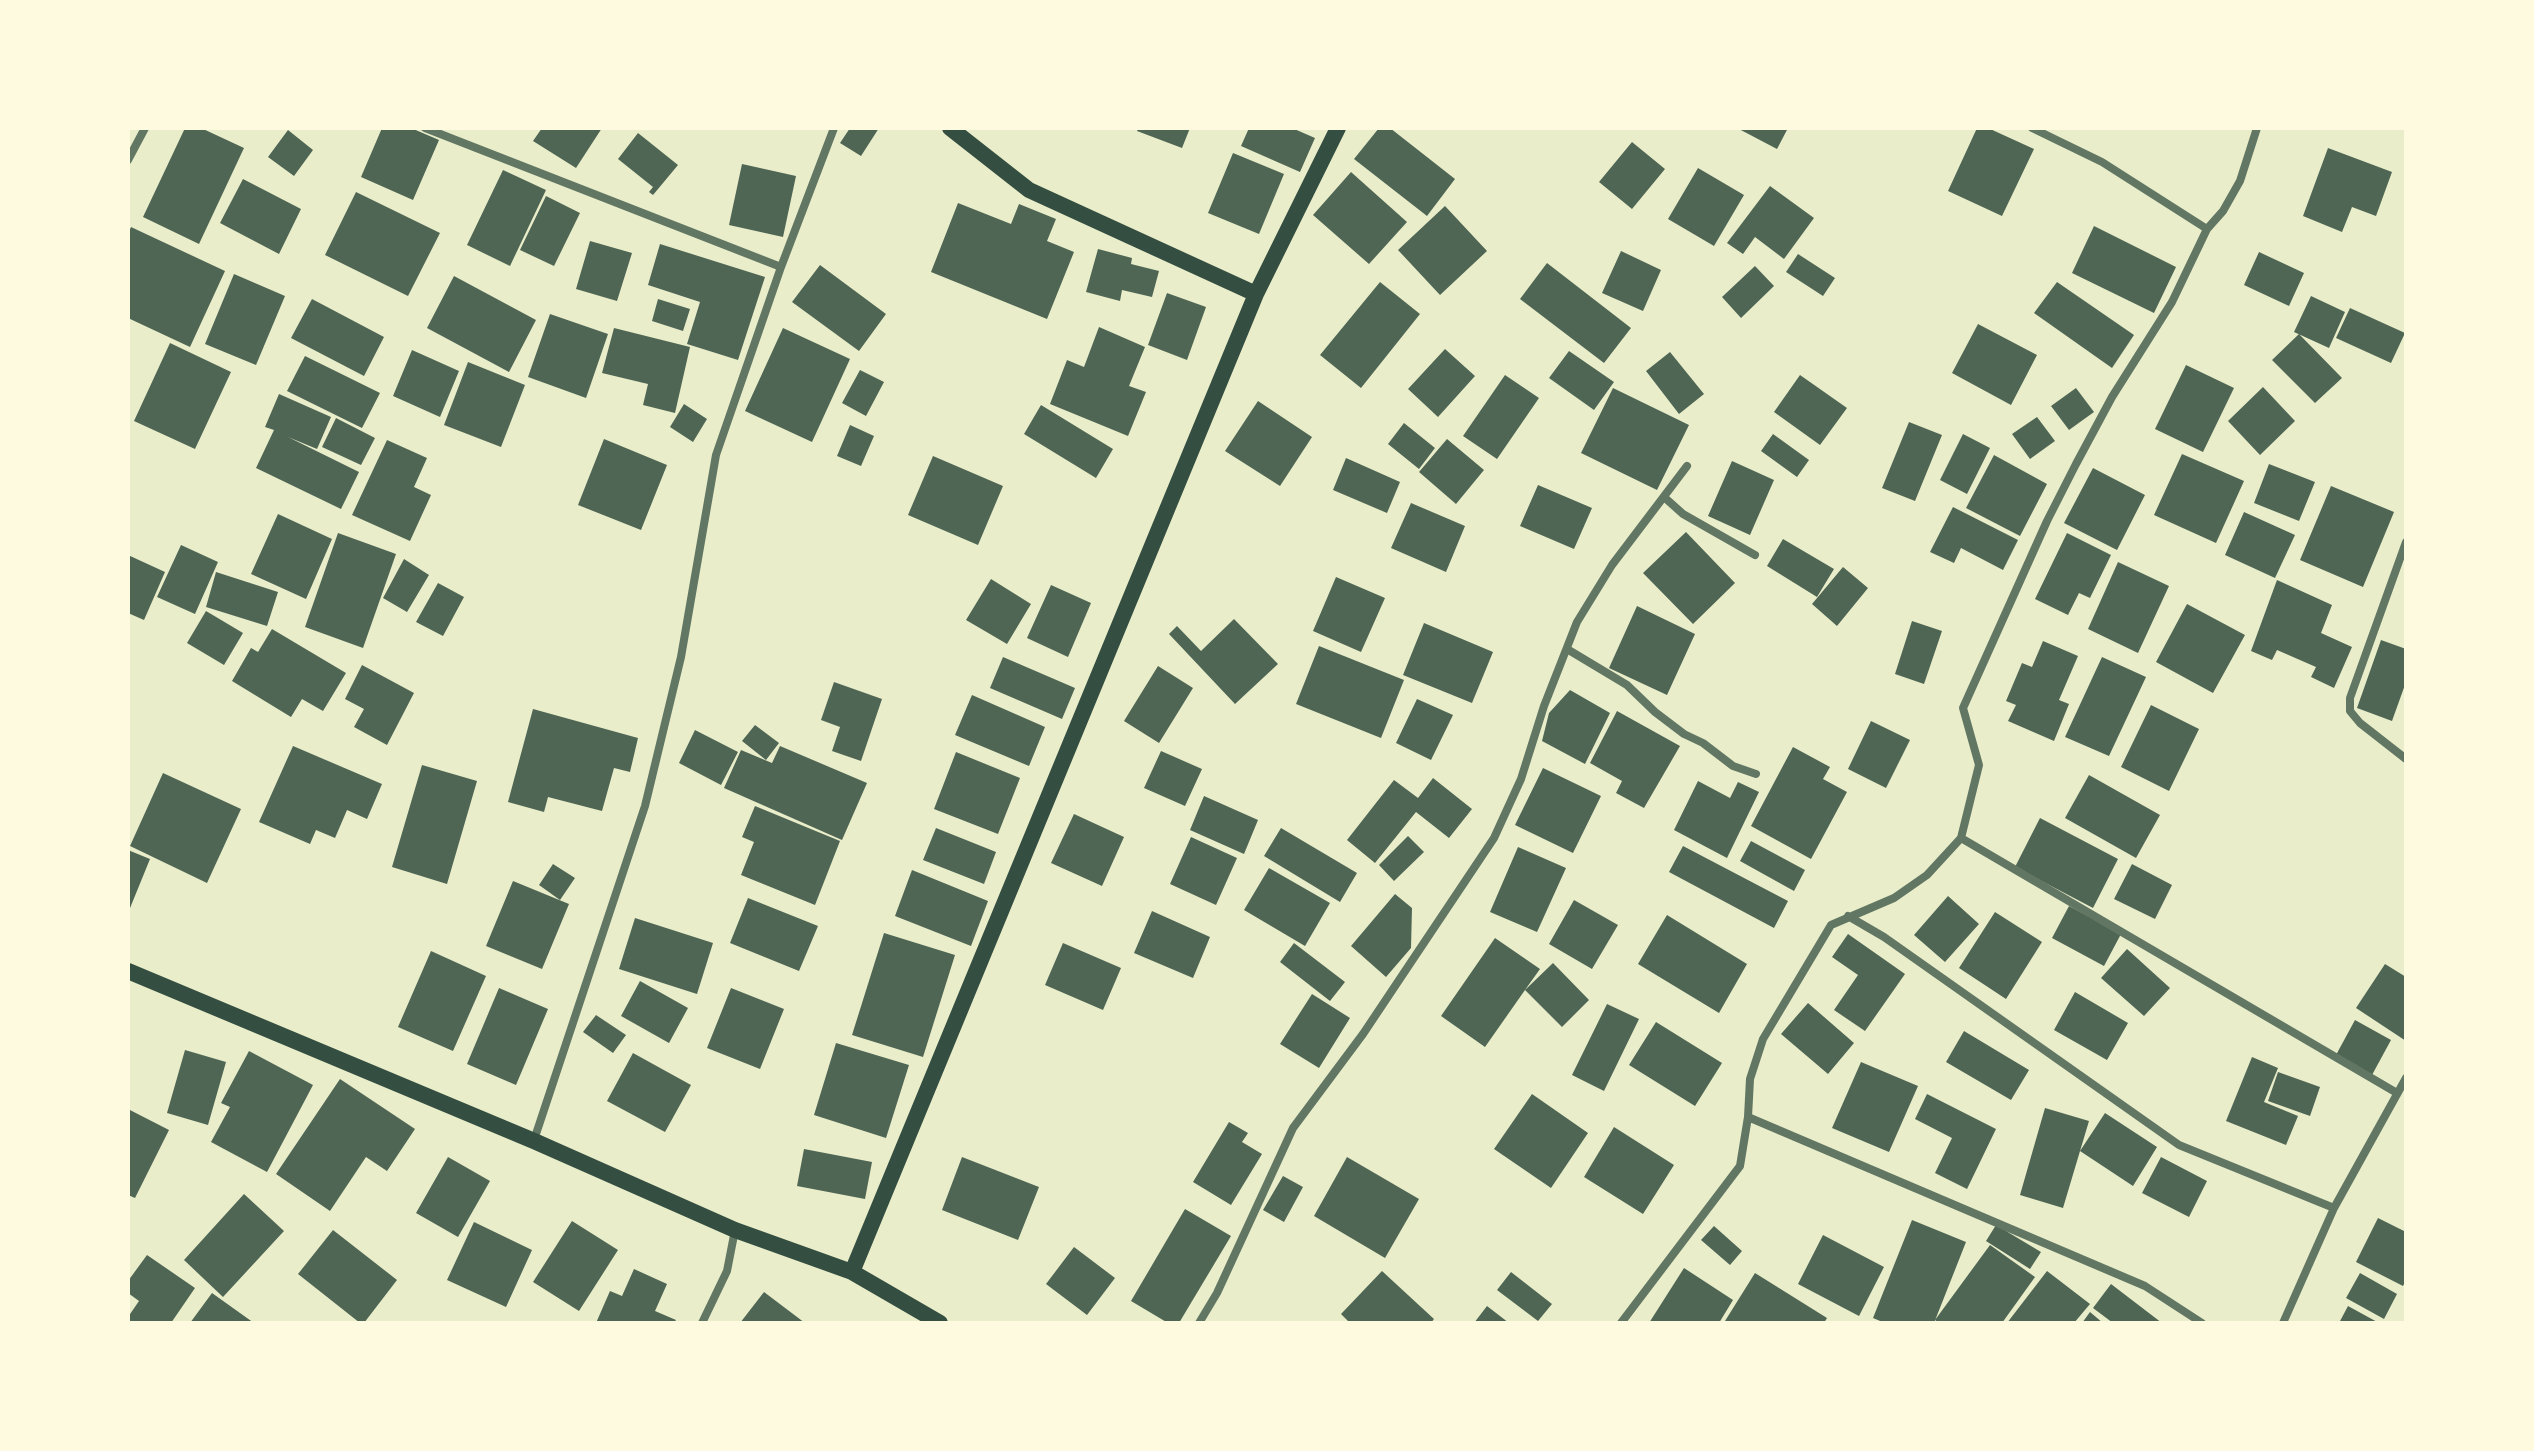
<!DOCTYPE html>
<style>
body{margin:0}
#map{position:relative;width:2534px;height:1451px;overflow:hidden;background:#e9edc9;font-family:"Golos Text",sans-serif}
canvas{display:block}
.frame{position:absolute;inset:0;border:130px solid #fefae0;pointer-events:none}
</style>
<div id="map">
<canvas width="2534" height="1451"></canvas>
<div class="frame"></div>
</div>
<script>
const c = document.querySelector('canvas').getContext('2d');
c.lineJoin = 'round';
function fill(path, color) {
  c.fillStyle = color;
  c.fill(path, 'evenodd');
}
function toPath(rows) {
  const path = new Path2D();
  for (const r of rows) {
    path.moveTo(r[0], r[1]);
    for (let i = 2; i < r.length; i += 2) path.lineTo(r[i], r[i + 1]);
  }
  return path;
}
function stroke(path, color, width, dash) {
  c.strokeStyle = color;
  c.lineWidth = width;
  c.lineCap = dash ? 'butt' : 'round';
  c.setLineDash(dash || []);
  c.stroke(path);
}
const building = toPath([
 [185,128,201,128,244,148,199,244,143,217],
 [382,128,411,128,439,140,413,200,361,177],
 [542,128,602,128,576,168,533,141],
 [850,128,879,128,861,156,840,143],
 [1138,128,1190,128,1182,148,1137,131],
 [1249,128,1292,128,1315,138,1300,172,1241,146],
 [1379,128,1390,128,1455,179,1427,216,1354,159],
 [1737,128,1788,128,1777,149],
 [1977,128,1988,128,2034,149,2002,216,1948,191],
 [288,130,313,150,294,176,268,157],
 [638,133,678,165,653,195,649,192,653,187,618,159],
 [1632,142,1665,169,1632,209,1599,182],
 [2328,148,2392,172,2376,216,2352,207,2342,232,2303,216],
 [1233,153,1284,174,1259,234,1208,213],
 [742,164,796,176,783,237,729,225],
 [1698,168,1744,195,1714,246,1668,219],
 [503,170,546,190,510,266,467,245],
 [1351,172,1407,222,1369,264,1313,215],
 [243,179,301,209,279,254,220,223],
 [1770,186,1814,218,1784,259,1755,237,1743,254,1727,243],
 [356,192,440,233,408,296,325,255],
 [546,196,580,213,554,266,520,250],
 [958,203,1011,224,1019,204,1056,219,1047,241,1074,252,1047,319,931,272],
 [1445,206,1487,251,1440,295,1398,250],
 [2094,226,2176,267,2154,313,2072,273],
 [131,227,225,271,190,347,128,318,128,234],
 [590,241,632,253,617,301,576,289],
 [660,244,765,277,738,360,687,344,700,302,648,285],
 [1098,249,1132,258,1131,264,1159,271,1152,297,1122,290,1120,301,1086,292],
 [1621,251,1661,270,1643,311,1602,293],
 [2259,252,2304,273,2289,306,2244,285],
 [1798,254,1835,278,1823,296,1786,272],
 [1547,263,1631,328,1604,363,1520,299],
 [820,265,886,314,859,351,792,302],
 [1755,266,1774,286,1741,318,1722,297],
 [234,274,285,296,256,365,205,344],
 [454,276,536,320,509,372,427,328],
 [1380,282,1420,314,1361,388,1320,355],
 [2057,282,2134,335,2112,368,2034,313],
 [1167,293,1206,307,1187,360,1148,345],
 [2311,296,2345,312,2329,348,2294,332],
 [312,299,384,337,364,376,291,338],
 [658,299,690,309,683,331,652,321],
 [2350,308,2405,333,2391,363,2336,338],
 [550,314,608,334,586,398,528,377],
 [1978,324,2037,355,2011,405,1952,373],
 [1099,327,1145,347,1129,386,1146,392,1128,436,1050,404,1067,360,1084,367],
 [614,328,690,347,675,413,643,405,648,384,602,373],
 [783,328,850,359,812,442,745,411],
 [2299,334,2342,378,2315,403,2272,360],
 [170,343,231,372,195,449,134,421],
 [1445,349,1475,376,1438,417,1408,389],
 [412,350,459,371,440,417,393,396],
 [1569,351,1614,382,1594,410,1549,378],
 [1670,352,1704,394,1679,414,1646,371],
 [305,356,380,393,362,428,287,391],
 [468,362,525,385,501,447,444,425],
 [2186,365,2234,388,2203,452,2155,429],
 [860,370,884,382,866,416,842,403],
 [1505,375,1539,398,1497,459,1463,436],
 [1800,375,1847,408,1820,445,1774,412],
 [2263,387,2295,421,2260,455,2228,421],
 [1613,388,1689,425,1657,490,1581,453],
 [2076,388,2094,412,2069,430,2051,406],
 [279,394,331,417,317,449,288,437,359,472,341,509,256,468,274,430,265,427],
 [1258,401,1312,437,1280,486,1225,451],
 [684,404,707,419,693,442,670,427],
 [1041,405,1113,449,1096,478,1024,434],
 [2037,417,2055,441,2030,459,2012,434],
 [336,418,375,438,361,465,322,447],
 [1909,422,1942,435,1915,501,1882,488],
 [1404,423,1435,448,1419,469,1388,444],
 [850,425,874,436,861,466,837,456],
 [1773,434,1809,460,1797,477,1761,451],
 [1963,434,1990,448,1967,494,1940,480],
 [604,439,667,465,641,530,578,505],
 [1447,439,1484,470,1456,504,1419,472],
 [387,440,427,458,414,487,431,495,410,541,352,515],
 [2182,454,2244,481,2216,543,2154,515],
 [1994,455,2047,484,2020,536,1966,508],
 [933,456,1003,486,978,545,908,515],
 [1346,458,1400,482,1387,513,1333,490],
 [1732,461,1774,480,1750,535,1708,516],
 [2269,464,2315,482,2299,521,2254,503],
 [2093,468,2145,495,2117,550,2064,523],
 [1538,485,1592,508,1574,549,1520,526],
 [2331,486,2394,512,2363,587,2300,560],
 [1411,503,1465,526,1446,572,1391,548],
 [1953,507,2018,540,2003,570,1961,548,1954,563,1930,552],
 [2244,512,2295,535,2275,578,2225,555],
 [278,514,332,539,306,599,251,574],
 [1686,532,1735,583,1693,624,1643,573],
 [338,533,396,554,363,648,305,627],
 [2067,533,2111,555,2090,598,2079,593,2068,615,2035,599],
 [1783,539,1834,569,1817,597,1767,566],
 [181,545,218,562,195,614,157,597],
 [128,555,165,572,144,620,128,613],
 [404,559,429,575,407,612,383,598],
 [2118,562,2169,586,2138,653,2088,629],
 [1843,567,1868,588,1837,626,1812,604],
 [216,572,278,592,267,626,206,607],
 [1336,577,1385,598,1361,652,1313,631],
 [991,579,1031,604,1007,644,966,620],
 [2277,580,2332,605,2321,633,2352,647,2334,688,2311,677,2316,667,2277,650,2272,660,2251,651],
 [438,583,464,597,443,636,416,622],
 [1051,585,1091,603,1068,657,1027,638],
 [2187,604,2245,635,2213,693,2156,662],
 [1637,606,1695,634,1667,695,1609,668],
 [206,611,243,633,224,665,187,643],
 [1234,619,1278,664,1235,704,1169,634,1177,626,1201,651],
 [1912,621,1942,631,1924,684,1895,674],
 [1424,623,1493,652,1472,703,1403,675],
 [272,629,346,673,323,711,302,699,291,717,232,681,251,648,258,652],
 [2381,640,2406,649,2406,682,2392,721,2357,708],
 [2043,641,2078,656,2059,700,2069,704,2054,741,2008,721,2016,705,2006,701,2022,663,2032,667],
 [1319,646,1404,680,1381,738,1296,704],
 [1003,657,1075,688,1062,719,990,688],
 [2102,657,2146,677,2109,756,2065,737],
 [362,665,414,693,387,745,354,727,364,709,345,699],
 [1158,666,1193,688,1159,743,1124,721],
 [834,682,882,699,861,761,832,751,840,727,821,720],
 [1570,690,1610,713,1585,764,1542,741,1549,713],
 [972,695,1045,727,1029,766,955,735],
 [1417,699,1453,715,1431,760,1396,743],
 [2151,705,2199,729,2169,791,2121,767],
 [533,709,638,738,630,772,614,768,602,811,548,797,544,812,508,802],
 [1617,711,1680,746,1644,808,1616,793,1622,781,1590,763],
 [1871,721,1910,740,1886,788,1848,769],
 [755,725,779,743,766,760,742,741],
 [695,730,738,752,721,785,679,763],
 [293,746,382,784,367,819,347,810,335,838,316,830,310,844,259,822],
 [780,746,867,783,842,840,724,788,741,750,772,763],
 [1793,747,1830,767,1823,779,1847,792,1811,859,1751,826],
 [1161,751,1202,769,1185,806,1144,788],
 [956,752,1020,778,998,834,934,809],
 [422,765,477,781,447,884,392,867],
 [1543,768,1601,796,1573,853,1515,825],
 [163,773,241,809,207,883,130,846],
 [2089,775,2160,815,2136,858,2065,818],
 [1433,778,1472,809,1449,838,1416,812,1375,863,1347,840,1394,780,1418,798],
 [1698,781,1730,798,1738,782,1759,792,1727,858,1674,830],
 [1204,796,1258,820,1244,854,1190,830],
 [755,806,840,841,815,905,741,875,754,842,742,837],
 [1074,814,1124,837,1102,886,1051,863],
 [2040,818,2118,859,2093,908,2015,867],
 [936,828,996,852,984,884,923,860],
 [1281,828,1357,873,1340,902,1264,856],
 [1408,836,1424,852,1394,881,1379,865],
 [1191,837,1237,858,1216,905,1170,884],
 [1751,841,1805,870,1794,891,1740,861],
 [1683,846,1788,901,1774,928,1669,872],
 [1518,847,1566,868,1537,932,1490,912],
 [128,850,150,859,128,913],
 [553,864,575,878,560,900,539,885],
 [2132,864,2172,885,2155,919,2114,899],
 [1269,868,1330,903,1305,946,1244,910],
 [912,870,988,901,971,946,895,916],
 [513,881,569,904,542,969,486,946],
 [1395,894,1412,908,1411,948,1386,977,1351,946],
 [1948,896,1979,924,1945,962,1914,935],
 [748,898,818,926,799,971,730,943],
 [1574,900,1618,925,1592,969,1549,944],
 [2069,906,2121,934,2104,966,2052,938],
 [1152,911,1210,937,1193,978,1134,953],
 [1995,912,2042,942,2006,999,1959,968],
 [1667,915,1747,964,1719,1013,1638,964],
 [635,918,713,943,697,994,619,969],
 [884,933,955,955,923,1057,852,1035],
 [1848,934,1905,974,1865,1031,1834,1010,1858,975,1832,957],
 [1495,938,1540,969,1525,990,1553,963,1589,1000,1562,1027,1525,990,1485,1047,1441,1016],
 [1063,943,1121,968,1103,1010,1045,985],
 [1294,943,1345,982,1330,1001,1280,962],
 [2127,949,2170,988,2144,1016,2101,978],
 [431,951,486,976,453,1051,398,1027],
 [2385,964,2406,977,2406,1041,2356,1008],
 [640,981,688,1008,669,1043,621,1016],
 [499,988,548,1009,516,1085,467,1064],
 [731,988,784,1009,760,1069,707,1048],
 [2075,992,2128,1023,2107,1060,2054,1030],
 [1312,994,1350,1018,1319,1068,1280,1044],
 [1808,1003,1854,1043,1828,1074,1781,1034],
 [1607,1004,1639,1019,1604,1091,1572,1075],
 [596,1015,626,1035,613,1053,583,1032],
 [2355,1020,2391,1040,2372,1075,2336,1055],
 [1656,1022,1722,1063,1695,1106,1629,1065],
 [1964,1031,2029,1070,2011,1100,1946,1062],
 [836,1043,909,1065,886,1138,814,1115],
 [185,1050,226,1062,208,1125,167,1113],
 [249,1051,313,1085,267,1172,211,1142,230,1107,221,1103],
 [633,1053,691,1085,665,1132,607,1101],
 [2252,1057,2278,1068,2264,1102,2298,1116,2286,1145,2226,1121],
 [1861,1062,1918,1086,1889,1152,1832,1128],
 [2278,1072,2320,1087,2310,1116,2268,1101],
 [340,1079,415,1129,387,1171,366,1157,330,1211,276,1174],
 [1532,1094,1588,1133,1551,1188,1494,1149],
 [1927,1094,1996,1129,1967,1189,1935,1173,1952,1138,1915,1119],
 [2045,1108,2089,1121,2080,1151,2105,1113,2157,1147,2133,1186,2080,1151,2063,1208,2020,1195],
 [128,1109,169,1130,135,1198,128,1195],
 [1229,1122,1248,1133,1242,1142,1262,1154,1231,1205,1193,1182],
 [1614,1127,1674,1165,1643,1214,1584,1177],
 [804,1149,872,1162,865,1199,797,1186],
 [448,1157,490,1181,458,1237,416,1213],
 [962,1157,1039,1187,1018,1240,942,1210],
 [1347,1157,1419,1199,1385,1258,1314,1216],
 [2161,1157,2207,1181,2189,1217,2142,1193],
 [1283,1176,1303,1187,1284,1222,1263,1210],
 [244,1194,284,1231,223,1297,184,1260],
 [1185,1209,1231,1236,1179,1323,1168,1323,1131,1301],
 [2378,1218,2406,1232,2406,1280,2403,1286,2356,1262],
 [1912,1220,1966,1242,1934,1323,1885,1323,1873,1318],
 [572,1221,618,1250,579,1311,533,1282],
 [474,1222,532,1250,506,1307,447,1280],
 [1996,1225,2041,1252,2030,1269,1986,1241],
 [1714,1226,1742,1251,1730,1265,1701,1240],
 [333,1230,397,1280,364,1323,360,1323,298,1274],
 [1823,1235,1884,1267,1859,1316,1798,1284],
 [1990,1245,2035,1277,2002,1323,1939,1323,1935,1320],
 [1074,1247,1115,1278,1087,1315,1046,1284],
 [147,1255,195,1288,171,1323,128,1322,128,1317,139,1301,128,1293,128,1281],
 [1684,1268,1733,1300,1719,1323,1649,1323],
 [634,1269,667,1284,655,1311,676,1320,674,1323,596,1323,610,1291,622,1296],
 [1382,1271,1434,1319,1431,1323,1350,1323,1341,1314],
 [2047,1271,2090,1304,2074,1323,2007,1323],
 [1511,1272,1552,1304,1538,1321,1497,1290],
 [1755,1273,1827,1318,1824,1323,1728,1323,1725,1321],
 [2360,1273,2397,1294,2384,1319,2346,1298],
 [2111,1284,2162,1323,2113,1323,2093,1308],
 [764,1292,805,1323,740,1323],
 [212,1293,254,1323,190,1323],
 [1487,1306,1509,1323,1474,1323],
 [2348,1306,2379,1323,2339,1323],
 [2090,1312,2103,1323,2082,1323]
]);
const minor = toPath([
 [425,128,781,267],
 [2032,128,2102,162,2207,229],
 [128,160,145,128],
 [1664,497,1683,514,1755,555],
 [2406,542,2350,698,2350,711,2360,723,2406,759],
 [1567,649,1627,685,1655,712,1684,734,1703,743,1733,766,1756,774],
 [1961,838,2397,1093],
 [1848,916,1884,937,2179,1145,2334,1208,2283,1323],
 [1748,1117,2145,1286,2202,1323],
 [534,1140,645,806,681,657,716,455,781,267,834,128],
 [2334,1208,2406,1078],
 [702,1323,727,1271,735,1230],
 [1199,1323,1217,1293,1293,1128,1363,1034,1494,838,1521,779,1544,706,1577,622,1612,565,1687,466],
 [1621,1323,1740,1166,1748,1117,1750,1079,1763,1039,1831,925,1894,898,1927,875,1961,838,1979,765,1963,708,2047,521,2076,464,2112,397,2172,302,2207,229,2223,211,2240,181,2257,128]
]);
const secondary = toPath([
 [950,128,1029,190,1256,294],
 [128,971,534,1141,735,1230,852,1272,940,1323],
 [852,1272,1256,294,1338,128]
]);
fill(building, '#4f6655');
stroke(minor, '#617663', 8);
stroke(secondary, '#344e41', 16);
</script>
